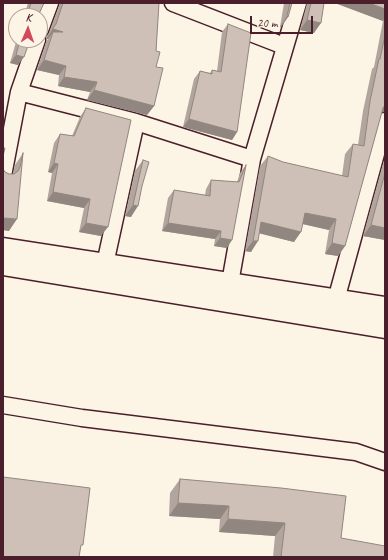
<!DOCTYPE html>
<style>
body{margin:0}
#map{position:relative;width:388px;height:560px;overflow:hidden;background:#fcf5e5;font-family:Caveat,sans-serif}
canvas{display:block}
.frame{position:absolute;inset:0;border:4px solid #4a1f2b;pointer-events:none}
.north{position:absolute;left:8px;top:8px;width:40px;height:40px;box-sizing:border-box;background:#fcf5e5;border:1px solid #b59f9b;border-radius:50%;rotate:2deg;font-size:11px;font-weight:700;line-height:16px;text-align:center;color:#4a1f2b}
.north::after{content:'';display:block;margin:auto;width:14px;height:18px;background:#d1495b;clip-path:polygon(50% 0,100% 100%,50% 72%,0 100%)}
.scale{position:absolute;left:250px;top:16px;width:63px;height:18px;box-sizing:border-box;border:2px solid #4a1f2b;border-top:0;padding-left:5px;font-size:12px;line-height:14px;white-space:nowrap;color:#4a1f2b;-webkit-text-stroke:3px #fcf5e5;paint-order:stroke}
</style>
<div id="map">
<canvas width="388" height="560"></canvas>
<div class="frame"></div>
<div class="north">K</div>
<div class="scale">20 m</div>
</div>
<script>
const c = document.querySelector('canvas').getContext('2d');
c.lineJoin = 'round';
function toPath(rows) {
  const path = new Path2D();
  for (const r of rows) {
    path.moveTo(r[0], r[1]);
    for (let i = 2; i < r.length; i += 2) path.lineTo(r[i], r[i + 1]);
  }
  return path;
}
function stroke(path, color, width, dash) {
  c.strokeStyle = color;
  c.lineWidth = width;
  c.lineCap = dash ? 'butt' : 'round';
  c.setLineDash(dash || []);
  c.stroke(path);
}
function fill(path, color) {
  c.fillStyle = color;
  c.fill(path, 'evenodd');
}
const street = toPath([
 [173,3,284,46],
 [40,30,50,3],
 [19,92,136,122,252,159],
 [3,176,19,92,37,40],
 [105,264,136,122],
 [230,283,252,159,298,3],
 [336,300,385,121],
 [3,405,82,418,356,452,385,462]
]);
const secondary = toPath([
 [3,249,385,308],
 [3,264,385,327]
]);
const wall = toPath([
 [28,3,44,3,38,16,24,16],
 [59,3,159,3,156,51,156,67,154,106,147,115,87,100,90,92,58,86,59,75,37,70,46,42,48,39,46,39,46,37,49,33,59,6],
 [284,3,292,3,288,17,281,27,280,27],
 [307,3,324,3,314,33,300,30],
 [335,3,385,3,385,112,382,112,345,246,338,256,325,254,329,230,303,224,294,242,259,233,251,252,245,251,260,166,268,156,283,162,342,176,345,154,353,144,358,145,363,111,372,69,374,67,383,21],
 [228,24,237,132,232,140,183,127,194,79,200,71,210,73,212,70,217,71,222,32],
 [17,40,30,40,18,65,10,63,16,42],
 [86,108,101,236,79,232,84,208,47,201,52,173,48,172,54,143,60,134,72,136,80,117],
 [23,153,9,231,3,230,3,169,5,172,9,174,13,174,15,165],
 [385,157,385,240,363,236],
 [143,160,142,186,131,217,125,216,135,171],
 [246,165,227,248,214,246,215,239,162,231,168,198,174,190,205,195,206,189,211,180,237,182,240,173],
 [180,479,341,538,385,557,273,557,275,536,219,532,220,519,169,516,170,493]
]);
const shadedWall = toPath([
 [335,3,369,3,385,9,385,18,383,21],
 [287,16,288,17,281,27,280,27],
 [307,20,321,23,314,33,300,30],
 [53,29,63,32,53,32,48,39,46,39],
 [16,55,24,57,18,65,10,63],
 [44,60,66,66,59,75,37,70],
 [64,77,97,82,90,92,58,86],
 [94,90,154,106,147,115,87,100],
 [385,105,385,112,383,112,379,114],
 [189,119,237,132,232,140,183,127],
 [54,163,58,164,52,173,48,172],
 [53,192,90,199,84,208,47,201],
 [133,205,138,206,131,217,125,216],
 [305,213,336,219,329,230,298,223],
 [3,218,17,219,9,231,3,230],
 [261,222,301,232,294,242,254,232],
 [86,223,108,227,101,236,79,232],
 [168,223,221,231,215,239,162,231],
 [371,225,385,228,385,240,363,236],
 [220,238,232,240,227,248,214,246],
 [253,241,258,241,251,252,245,251],
 [332,243,345,246,338,256,325,254],
 [178,503,229,506,220,519,169,516],
 [228,519,285,523,275,536,219,532]
]);
const building = toPath([
 [31,3,44,3,38,16,27,16,31,3],
 [63,3,159,3,156,51,160,52,156,67,163,68,154,106,94,90,97,82,64,77,66,66,44,60,53,32,63,32,53,29,53,28,56,24,63,3],
 [290,3,292,3,288,17,287,16,290,3],
 [311,3,324,3,321,23,307,20,311,3],
 [369,3,385,3,385,9,369,3],
 [228,24,251,33,237,132,189,119,200,71,212,74,212,70,221,72,228,24],
 [385,36,385,105,383,108,345,246,332,243,336,219,305,213,301,232,261,222,258,241,253,241,268,156,283,162,348,177,353,144,364,146,370,101,379,59,380,59,385,36],
 [20,40,30,40,24,57,16,55,20,40],
 [86,108,131,120,108,227,86,223,90,199,53,192,58,164,54,163,60,134,74,136,86,108],
 [3,148,5,148,3,156,3,148],
 [23,153,17,219,3,218,3,169,5,172,9,174,14,174,18,171,20,167,23,153],
 [143,160,149,162,142,186,138,206,133,205,143,160],
 [246,165,232,240,220,238,221,231,168,223,174,190,210,196,211,180,239,182,246,165],
 [385,173,385,228,371,225,385,173],
 [3,477,90,488,83,545,81,545,79,557,3,557,3,477],
 [180,479,281,488,346,496,341,538,385,546,385,557,281,557,285,523,228,519,229,506,178,503,180,479]
]);
stroke(street, '#4a1f2b', 19);
stroke(secondary, '#4a1f2b', 25);
stroke(street, '#fcf5e5', 16);
stroke(secondary, '#fcf5e5', 22);
fill(wall, '#b2a59d');
fill(shadedWall, '#918680');
fill(building, '#cfc0b7');
stroke(building, '#918680', 1);
</script>
